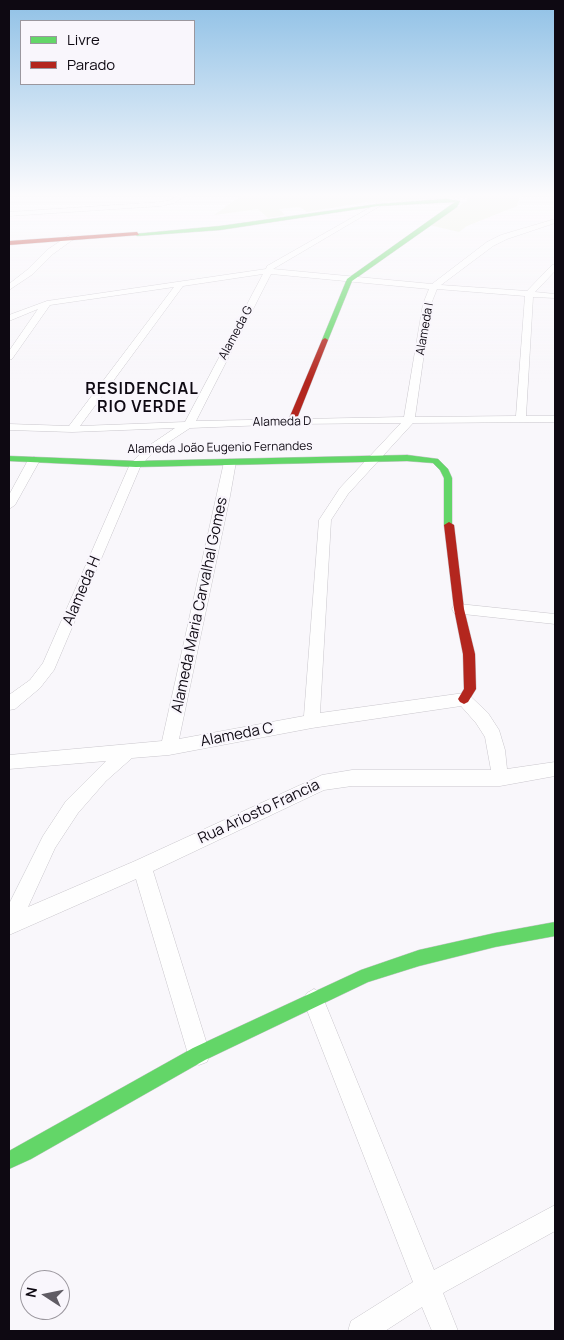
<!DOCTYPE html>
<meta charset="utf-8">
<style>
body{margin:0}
#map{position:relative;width:564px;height:1340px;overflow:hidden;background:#f9f7fb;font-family:Manrope,sans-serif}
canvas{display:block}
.frame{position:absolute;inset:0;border:10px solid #0e0912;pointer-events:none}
.legend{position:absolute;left:20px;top:20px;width:175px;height:65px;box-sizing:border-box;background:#f9f6fc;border:1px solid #9b979e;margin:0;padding:6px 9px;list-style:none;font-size:15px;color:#0e0912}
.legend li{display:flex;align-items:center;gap:10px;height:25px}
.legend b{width:25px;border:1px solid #9b979e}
.north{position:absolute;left:20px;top:1270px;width:50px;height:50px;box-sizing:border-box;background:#f9f6fc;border:1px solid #9b979e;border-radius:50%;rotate:281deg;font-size:14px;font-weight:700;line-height:20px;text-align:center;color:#0e0912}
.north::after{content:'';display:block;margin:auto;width:18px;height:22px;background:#605c64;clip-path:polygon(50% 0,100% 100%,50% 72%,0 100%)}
</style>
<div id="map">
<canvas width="564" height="1340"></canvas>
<div class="frame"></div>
<ul class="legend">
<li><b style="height:6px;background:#63d668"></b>Livre</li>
<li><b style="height:6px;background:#b3261e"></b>Parado</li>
</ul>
<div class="north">N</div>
</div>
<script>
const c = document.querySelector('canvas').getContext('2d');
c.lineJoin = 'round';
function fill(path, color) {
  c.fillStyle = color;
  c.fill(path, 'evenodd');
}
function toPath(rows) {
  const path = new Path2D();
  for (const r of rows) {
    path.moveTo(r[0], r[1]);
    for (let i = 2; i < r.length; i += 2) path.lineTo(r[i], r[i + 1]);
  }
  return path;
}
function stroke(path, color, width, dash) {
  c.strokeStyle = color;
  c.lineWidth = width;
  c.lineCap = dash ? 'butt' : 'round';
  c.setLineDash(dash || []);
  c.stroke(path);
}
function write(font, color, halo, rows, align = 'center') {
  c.font = font + ' Manrope,sans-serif';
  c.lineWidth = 4.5;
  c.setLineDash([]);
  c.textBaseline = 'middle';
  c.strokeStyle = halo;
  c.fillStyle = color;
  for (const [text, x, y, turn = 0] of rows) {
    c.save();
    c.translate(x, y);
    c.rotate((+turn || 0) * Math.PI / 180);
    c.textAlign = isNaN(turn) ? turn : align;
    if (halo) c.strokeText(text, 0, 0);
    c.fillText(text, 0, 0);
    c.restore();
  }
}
const green = toPath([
 [244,194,521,194,517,206,467,226,459,232,429,225,467,201,468,198,367,202,307,212,300,207,279,209,285,215,268,218,258,209,214,215]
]);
const street = toPath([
 [180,194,188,194,174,203,161,206,9,216,9,212,161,202,170,200,180,194],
 [378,203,381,205,380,206,273,269,432,284,487,242,501,235,555,219,555,223,507,239,493,246,441,285,527,291,552,265,555,265,555,271,535,292,555,294,555,298,533,297,526,416,555,416,555,422,413,423,348,494,331,520,320,713,464,693,469,695,488,713,499,730,505,750,507,769,555,762,555,776,500,786,352,786,324,790,153,871,210,1054,207,1062,199,1065,191,1062,188,1054,136,879,9,935,9,904,43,836,66,801,106,761,9,769,9,755,162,741,224,462,230,459,236,462,230,496,179,739,304,716,319,520,340,488,401,423,292,424,190,428,155,451,141,465,54,670,40,688,15,709,9,710,9,695,30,680,43,663,130,464,147,447,175,428,72,432,9,430,9,424,69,426,174,287,50,305,12,359,9,360,9,351,38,309,9,321,9,315,47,301,266,269,267,266,378,203],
 [263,274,185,422,80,426,183,286,263,274],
 [271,274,429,289,423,304,404,417,196,421,271,274],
 [437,289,525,296,516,416,415,417,431,304,437,289],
 [461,706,476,723,485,737,491,770,352,770,322,775,135,861,28,907,55,848,78,813,106,781,132,758,169,755,312,728,461,706],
 [68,236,75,238,53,254,33,274,9,290,9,284,27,270,47,250,68,236],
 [34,457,40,460,15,505,9,509,9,495,28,460,34,457],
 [459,604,555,614,555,624,454,613,452,609,454,605,459,604],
 [314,989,321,993,434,1270,555,1205,555,1231,443,1293,458,1331,432,1331,422,1307,385,1331,348,1331,351,1321,413,1282,303,1000,307,993,314,989]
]);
const fast = toPath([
 [446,199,460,201,457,207,352,281,328,340,325,342,322,340,347,279,455,202,378,206,220,230,137,236,134,234,220,226,378,204,446,199],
 [407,455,438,459,448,469,452,478,452,527,449,528,444,525,444,478,440,470,433,463,407,461,136,467,9,461,9,456,136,461,407,455],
 [555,922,555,936,495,947,419,966,368,982,205,1060,31,1159,9,1169,9,1151,193,1048,361,970,419,950,495,933,555,922]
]);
const jam = toPath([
 [137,232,139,235,9,245,9,241,137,232],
 [325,338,328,340,296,421,289,423,288,421,322,340,325,338],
 [449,522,454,525,464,609,475,654,476,689,468,702,464,704,460,702,458,699,464,689,463,654,454,609,444,525,449,522]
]);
const farStreetnames = [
 ["Alameda I",425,329,-80],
 ["Alameda G",236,333,-62],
 ["Alameda D",282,422,-1],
 ["Alameda João Eugenio Fernandes",220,448,-1]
];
const streetNames = [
 ["Alameda H",82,591,-67],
 ["Alameda Maria Carvalhal Gomes",200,605,-78],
 ["Alameda C",237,735,-11],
 ["Rua Ariosto Francia",259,812,-25]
];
const farDistrictnames = [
 ["RESIDENCIAL",142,390],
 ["RIO VERDE",142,408]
];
fill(green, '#ebf1dd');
stroke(street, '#c9c6cc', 1);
stroke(fast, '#c9c6cc', 1);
stroke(jam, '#c9c6cc', 1);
fill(street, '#fefefe');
fill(fast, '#63d668');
fill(jam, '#b3261e');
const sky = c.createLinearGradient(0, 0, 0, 382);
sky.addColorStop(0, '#90c1e6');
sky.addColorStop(0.51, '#fcfbfd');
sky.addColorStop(1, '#fcfbfd00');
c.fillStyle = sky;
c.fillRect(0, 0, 564, 382);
write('12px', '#0e0912', '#f9f6fc', farStreetnames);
write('15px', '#0e0912', '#f9f6fc', streetNames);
c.letterSpacing = '1px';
write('bold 16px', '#0e0912', '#f9f6fc', farDistrictnames);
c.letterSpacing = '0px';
</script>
